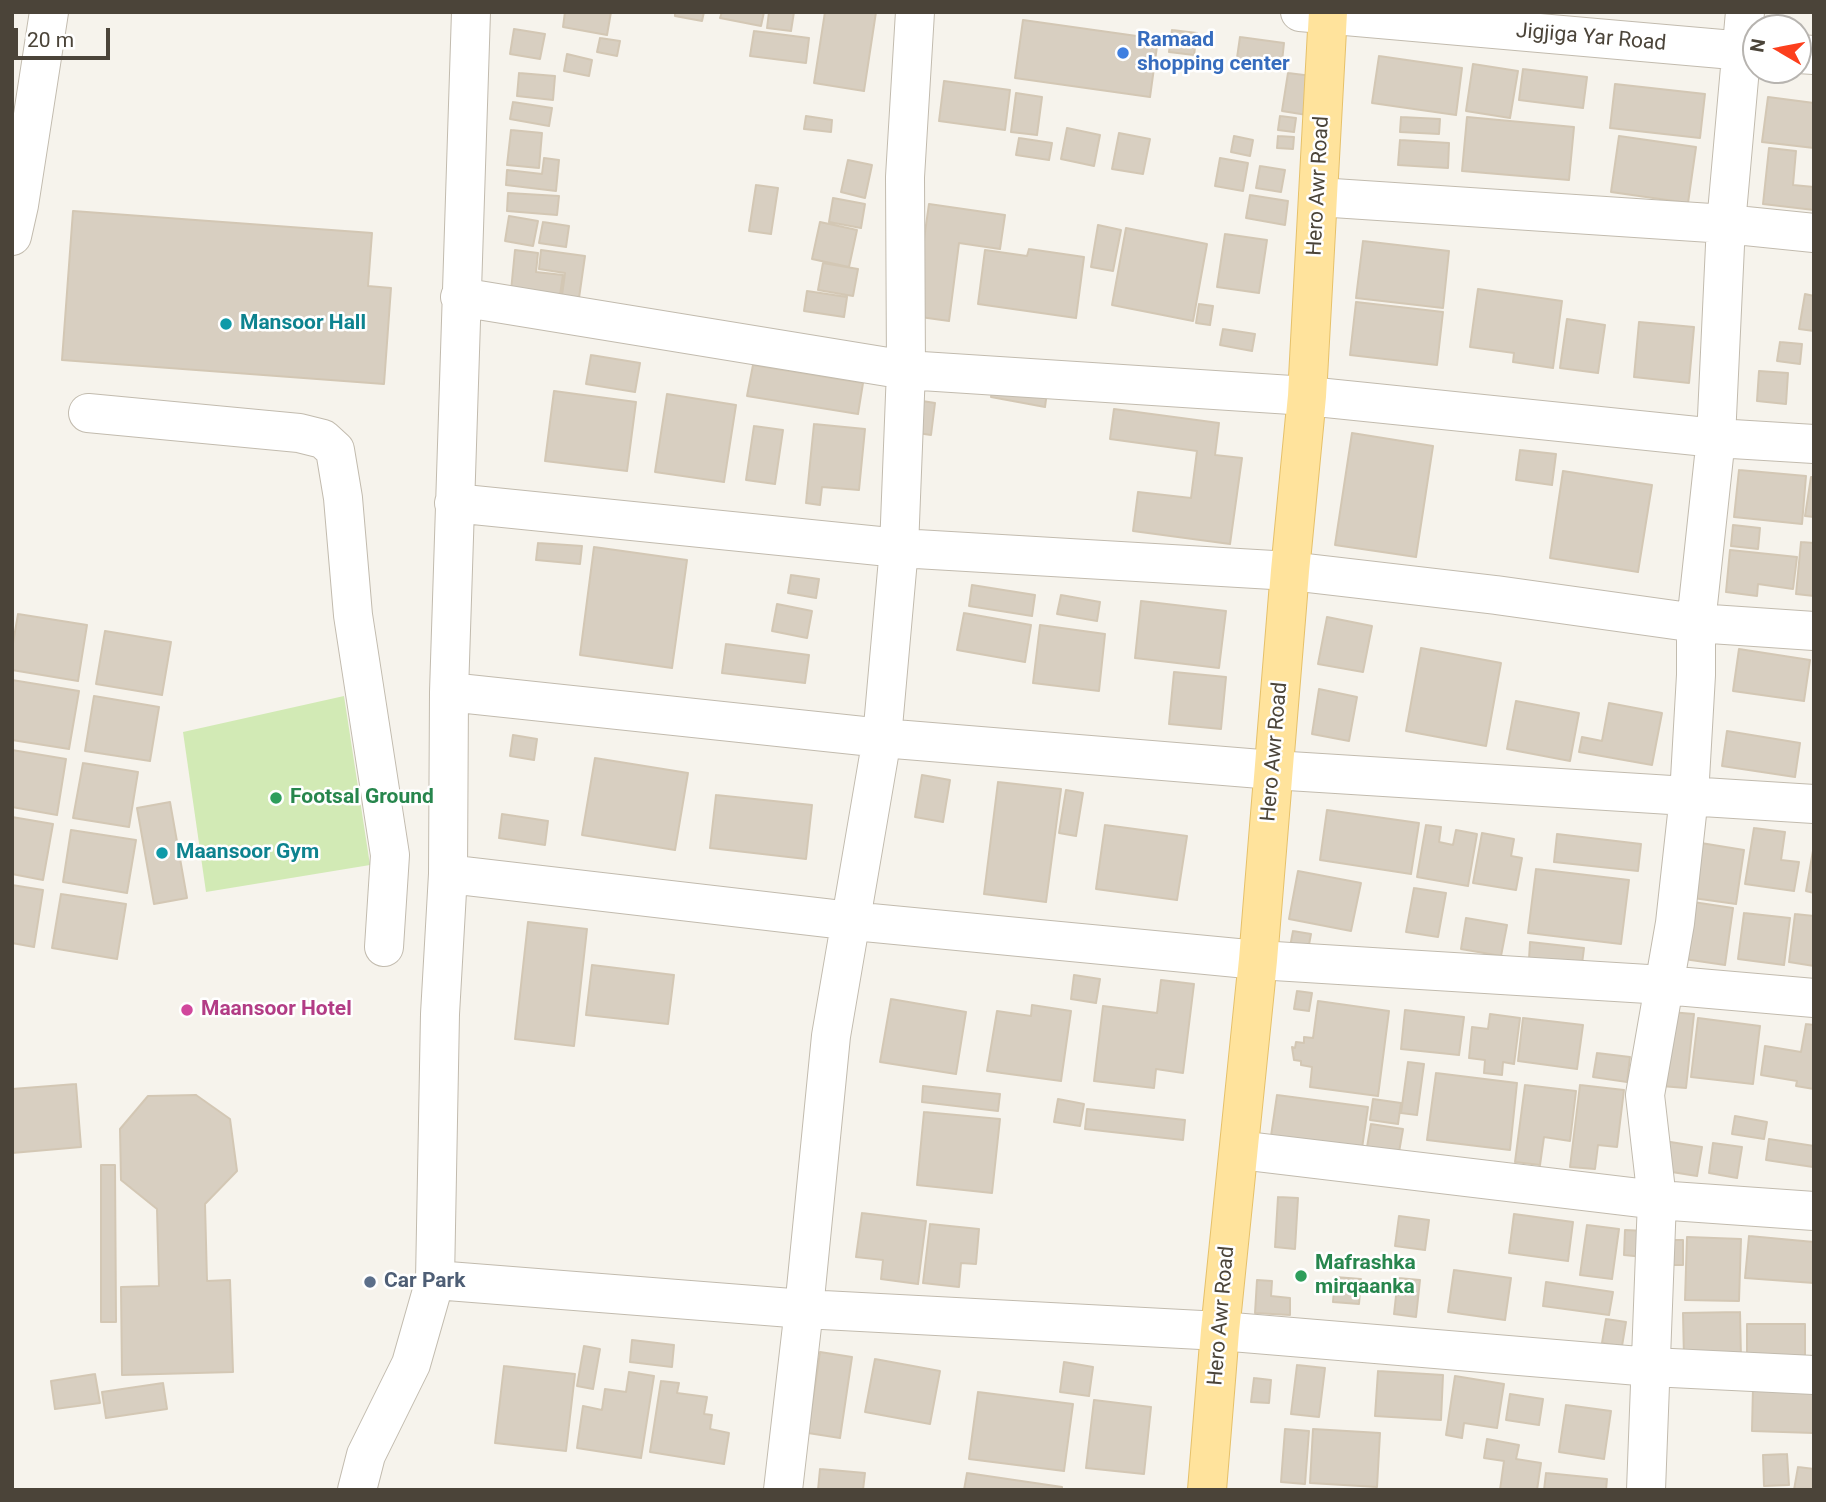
<!DOCTYPE html>
<style>
body{margin:0}
#map{position:relative;width:1826px;height:1502px;overflow:hidden;background:#f6f3ec;font-family:Roboto,sans-serif}
canvas{display:block}
.frame{position:absolute;inset:0;border:14px solid #4b4439;pointer-events:none}
.north{position:absolute;left:1742px;top:14px;width:70px;height:70px;box-sizing:border-box;background:#fff;border:2px solid #b7b4b0;border-radius:50%;rotate:280deg;font-size:19px;font-weight:700;line-height:28px;text-align:center;color:#4b4439}
.north::after{content:'';display:block;margin:auto;width:24px;height:32px;background:#fc3f1d;clip-path:polygon(50% 0,100% 100%,50% 72%,0 100%)}
.scale{position:absolute;left:14px;top:28px;width:96px;height:32px;box-sizing:border-box;border:4px solid #4b4439;border-top:0;padding-left:9px;font-size:21px;line-height:24px;white-space:nowrap;color:#4b4439;-webkit-text-stroke:5px #fff;paint-order:stroke}
</style>
<div id="map">
<canvas width="1826" height="1502"></canvas>
<div class="frame"></div>
<div class="north">N</div>
<div class="scale">20 m</div>
</div>
<script>
const c = document.querySelector('canvas').getContext('2d');
c.lineJoin = 'round';
function fill(path, color) {
  c.fillStyle = color;
  c.fill(path, 'evenodd');
}
function toPath(rows) {
  const path = new Path2D();
  for (const r of rows) {
    path.moveTo(r[0], r[1]);
    for (let i = 2; i < r.length; i += 2) path.lineTo(r[i], r[i + 1]);
  }
  return path;
}
function stroke(path, color, width, dash) {
  c.strokeStyle = color;
  c.lineWidth = width;
  c.lineCap = dash ? 'butt' : 'round';
  c.setLineDash(dash || []);
  c.stroke(path);
}
function write(font, color, halo, rows, align = 'center') {
  c.font = font + ' Roboto,sans-serif';
  c.lineWidth = 5;
  c.setLineDash([]);
  c.textBaseline = 'middle';
  c.strokeStyle = halo;
  c.fillStyle = color;
  for (const [text, x, y, turn = 0] of rows) {
    c.save();
    c.translate(x, y);
    c.rotate((+turn || 0) * Math.PI / 180);
    c.textAlign = isNaN(turn) ? turn : align;
    if (halo) c.strokeText(text, 0, 0);
    c.fillText(text, 0, 0);
    c.restore();
  }
}
const green = toPath([
 [344,696,370,865,206,892,183,732]
]);
const building = toPath([
 [565,12,611,12,607,35,563,27,565,12],
 [675,12,704,12,702,21,675,16,675,12],
 [722,12,764,12,761,26,720,18,722,12],
 [769,12,794,12,791,31,767,28,769,12],
 [825,12,876,12,864,91,814,83,825,12],
 [1023,20,1158,39,1150,97,1015,78,1023,20],
 [514,29,545,34,540,59,510,54,514,29],
 [1172,30,1197,33,1194,55,1169,52,1172,30],
 [754,31,809,38,806,63,750,56,754,31],
 [1240,37,1284,43,1281,71,1236,65,1240,37],
 [600,38,620,41,617,56,597,52,600,38],
 [567,54,592,60,589,76,564,71,567,54],
 [1379,56,1462,68,1456,115,1372,103,1379,56],
 [1473,64,1518,71,1510,118,1466,111,1473,64],
 [1523,69,1587,77,1583,108,1519,100,1523,69],
 [519,73,555,76,553,100,517,96,519,73],
 [1288,73,1312,76,1307,115,1282,111,1288,73],
 [944,81,1010,90,1005,130,939,121,944,81],
 [1615,84,1705,94,1700,138,1610,128,1615,84],
 [1016,93,1042,97,1037,135,1011,132,1016,93],
 [1768,97,1814,103,1814,148,1762,142,1768,97],
 [513,102,552,108,549,126,510,119,513,102],
 [806,116,832,120,831,132,804,129,806,116],
 [1280,116,1296,118,1294,132,1278,130,1280,116],
 [1401,117,1440,119,1439,134,1400,132,1401,117],
 [1467,117,1574,127,1569,180,1462,171,1467,117],
 [1067,128,1100,135,1094,166,1061,159,1067,128],
 [511,130,542,133,539,168,507,165,511,130],
 [1119,133,1150,139,1143,174,1112,169,1119,133],
 [1234,136,1253,140,1250,156,1231,152,1234,136],
 [1278,136,1294,137,1293,149,1277,148,1278,136],
 [1619,136,1696,147,1688,203,1611,192,1619,136],
 [1019,138,1052,143,1049,160,1016,155,1019,138],
 [1400,140,1449,143,1448,168,1398,165,1400,140],
 [1769,148,1796,151,1793,185,1814,187,1814,210,1763,204,1769,148],
 [544,158,559,160,556,191,506,185,507,170,542,174,544,158],
 [1220,158,1248,163,1243,191,1215,186,1220,158],
 [848,160,872,165,865,198,841,192,848,160],
 [1260,166,1285,170,1281,192,1256,188,1260,166],
 [756,185,778,188,771,234,749,231,756,185],
 [508,193,559,196,557,215,507,211,508,193],
 [1250,195,1288,201,1285,225,1246,218,1250,195],
 [833,198,865,204,861,228,829,222,833,198],
 [929,204,1005,215,1000,249,959,243,949,321,913,316,929,204],
 [73,211,372,233,368,286,391,288,384,384,62,360,73,211],
 [509,216,538,221,533,246,505,241,509,216],
 [543,222,569,226,566,247,539,243,543,222],
 [820,222,857,230,849,267,812,259,820,222],
 [1098,225,1121,230,1113,271,1091,267,1098,225],
 [1126,228,1207,244,1193,321,1112,305,1126,228],
 [1225,234,1267,240,1259,293,1217,287,1225,234],
 [1363,241,1449,251,1443,308,1356,298,1363,241],
 [1029,249,1084,257,1076,318,978,304,985,250,1027,256,1029,249],
 [515,250,538,253,536,272,563,275,560,295,511,291,515,250],
 [541,250,585,256,578,305,561,303,565,273,539,269,541,250],
 [823,263,858,269,853,296,818,290,823,263],
 [1478,289,1562,301,1553,368,1513,362,1514,353,1470,347,1478,289],
 [807,291,847,297,844,317,804,311,807,291],
 [1805,294,1814,296,1814,331,1799,329,1805,294],
 [1356,302,1443,312,1437,365,1350,355,1356,302],
 [1199,304,1213,306,1210,325,1196,323,1199,304],
 [1567,319,1605,325,1598,373,1560,368,1567,319],
 [1639,322,1694,327,1689,383,1634,377,1639,322],
 [1223,329,1255,334,1252,351,1220,345,1223,329],
 [1780,342,1802,344,1800,364,1777,361,1780,342],
 [591,355,640,363,635,392,586,384,591,355],
 [753,365,863,383,858,414,747,396,753,365],
 [1759,371,1788,373,1786,404,1757,401,1759,371],
 [994,382,1047,392,1045,407,991,397,994,382],
 [554,391,636,402,627,471,545,461,554,391],
 [667,394,736,405,724,482,655,472,667,394],
 [916,400,935,403,931,435,911,432,916,400],
 [1114,409,1219,423,1215,455,1242,458,1230,544,1133,531,1138,492,1191,498,1197,451,1110,439,1114,409],
 [814,424,865,429,859,490,822,487,820,505,806,503,814,424],
 [754,426,783,430,775,484,746,480,754,426],
 [1352,433,1433,446,1416,557,1335,545,1352,433],
 [1520,450,1556,454,1552,485,1516,480,1520,450],
 [1739,470,1806,476,1802,524,1734,517,1739,470],
 [1563,471,1652,485,1638,572,1550,558,1563,471],
 [1811,477,1814,477,1814,517,1805,516,1811,477],
 [1733,525,1760,528,1758,549,1731,546,1733,525],
 [1801,542,1814,543,1814,596,1796,594,1801,542],
 [538,543,582,546,580,564,536,560,538,543],
 [594,547,687,560,672,668,580,655,594,547],
 [1730,550,1797,557,1793,589,1758,584,1757,596,1726,592,1730,550],
 [791,575,819,579,816,598,788,593,791,575],
 [972,585,1035,595,1032,616,969,606,972,585],
 [1061,595,1100,602,1097,621,1057,614,1061,595],
 [1141,601,1226,611,1219,668,1135,658,1141,601],
 [777,604,812,611,807,638,772,631,777,604],
 [964,613,1031,625,1025,662,957,650,964,613],
 [18,614,87,625,78,681,12,670,12,649,18,614],
 [1327,617,1372,626,1363,672,1318,664,1327,617],
 [1040,625,1105,634,1099,691,1033,683,1040,625],
 [105,631,171,642,162,695,96,684,105,631],
 [726,644,809,655,805,683,722,673,726,644],
 [1421,648,1501,663,1486,746,1406,731,1421,648],
 [1739,649,1810,660,1804,701,1733,691,1739,649],
 [1174,672,1226,677,1221,729,1169,724,1174,672],
 [12,680,79,691,69,749,12,740,12,680],
 [1319,689,1357,697,1349,741,1312,734,1319,689],
 [94,696,159,707,150,761,85,751,94,696],
 [1516,701,1579,713,1570,761,1507,749,1516,701],
 [1609,703,1662,713,1652,765,1579,752,1582,737,1602,741,1609,703],
 [1727,731,1800,743,1795,777,1722,766,1727,731],
 [513,735,537,739,534,760,510,756,513,735],
 [12,750,66,759,57,815,12,807,12,750],
 [595,758,688,773,675,850,582,835,595,758],
 [83,763,138,772,129,827,73,818,83,763],
 [922,775,950,780,943,822,915,817,922,775],
 [998,782,1061,789,1046,902,984,894,998,782],
 [1066,790,1083,793,1076,836,1059,833,1066,790],
 [716,795,812,805,806,859,710,848,716,795],
 [170,802,187,898,154,904,137,808,170,802],
 [1327,810,1419,823,1411,874,1320,860,1327,810],
 [502,814,548,821,545,845,499,838,502,814],
 [12,817,53,824,43,880,12,874,12,817],
 [1105,825,1187,836,1177,900,1096,889,1105,825],
 [1426,825,1441,827,1439,842,1453,845,1456,830,1477,834,1468,886,1417,877,1426,825],
 [1754,828,1785,832,1781,860,1799,862,1794,891,1745,884,1754,828],
 [71,830,136,840,127,893,63,882,71,830],
 [1482,833,1514,839,1511,856,1522,858,1516,890,1473,883,1482,833],
 [1557,834,1641,844,1638,871,1554,862,1557,834],
 [1701,843,1744,850,1736,904,1693,898,1701,843],
 [1814,845,1814,893,1806,891,1814,845],
 [1536,869,1629,880,1621,944,1528,933,1536,869],
 [1298,871,1361,883,1351,931,1289,919,1298,871],
 [12,885,43,890,34,947,12,943,12,885],
 [1414,888,1446,893,1438,937,1406,932,1414,888],
 [61,894,126,904,117,959,52,948,61,894],
 [1693,902,1733,908,1725,965,1684,959,1693,902],
 [1744,913,1790,918,1784,965,1738,959,1744,913],
 [1795,914,1814,916,1814,966,1789,962,1795,914],
 [1466,918,1507,925,1501,956,1461,949,1466,918],
 [528,922,587,929,574,1046,515,1039,528,922],
 [1293,931,1311,934,1308,950,1290,947,1293,931],
 [1530,942,1584,948,1582,964,1529,959,1530,942],
 [592,965,674,975,668,1024,586,1015,592,965],
 [1074,975,1100,979,1096,1003,1071,999,1074,975],
 [1161,980,1194,984,1183,1073,1156,1069,1154,1088,1094,1081,1103,1006,1157,1013,1161,980],
 [1297,991,1312,993,1309,1011,1294,1009,1297,991],
 [891,999,966,1012,956,1074,880,1062,891,999],
 [1318,1001,1389,1011,1378,1096,1310,1087,1312,1067,1301,1065,1301,1061,1294,1060,1292,1047,1295,1048,1296,1042,1304,1043,1304,1037,1313,1038,1318,1001],
 [1032,1005,1071,1011,1061,1081,987,1071,997,1011,1031,1016,1032,1005],
 [1405,1010,1464,1017,1459,1055,1401,1049,1405,1010],
 [1670,1012,1694,1014,1686,1088,1661,1086,1670,1012],
 [1490,1014,1520,1018,1514,1064,1503,1062,1502,1075,1484,1073,1485,1060,1469,1058,1472,1027,1488,1029,1490,1014],
 [1523,1018,1583,1025,1577,1069,1518,1061,1523,1018],
 [1698,1018,1760,1026,1753,1084,1691,1077,1698,1018],
 [1806,1024,1814,1025,1814,1089,1796,1086,1797,1081,1761,1075,1765,1046,1801,1052,1806,1024],
 [1597,1053,1630,1057,1627,1082,1593,1077,1597,1053],
 [1408,1062,1424,1064,1417,1115,1401,1113,1408,1062],
 [1436,1073,1517,1083,1510,1150,1427,1140,1436,1073],
 [76,1084,81,1147,12,1153,12,1089,76,1084],
 [1525,1085,1576,1091,1570,1141,1544,1137,1540,1165,1515,1162,1525,1085],
 [1580,1085,1624,1090,1617,1147,1598,1145,1595,1169,1570,1167,1580,1085],
 [923,1086,1000,1094,998,1111,922,1102,923,1086],
 [196,1095,230,1119,237,1171,205,1204,207,1281,230,1280,233,1372,122,1375,121,1287,159,1286,157,1209,121,1180,120,1129,148,1096,196,1095],
 [1277,1095,1368,1107,1361,1155,1270,1143,1277,1095],
 [1058,1099,1084,1104,1080,1126,1054,1122,1058,1099],
 [1373,1099,1401,1103,1398,1124,1370,1120,1373,1099],
 [1087,1109,1185,1120,1183,1140,1085,1129,1087,1109],
 [924,1112,1000,1119,992,1193,917,1185,924,1112],
 [1735,1116,1767,1122,1764,1139,1732,1134,1735,1116],
 [1371,1124,1403,1129,1398,1158,1366,1153,1371,1124],
 [1769,1139,1814,1146,1813,1167,1766,1160,1769,1139],
 [1664,1141,1702,1147,1697,1176,1659,1170,1664,1141],
 [1713,1143,1742,1147,1737,1178,1709,1173,1713,1143],
 [101,1165,115,1165,116,1322,101,1322,101,1165],
 [1278,1197,1298,1198,1295,1249,1275,1247,1278,1197],
 [862,1213,926,1221,918,1284,881,1279,883,1260,856,1257,862,1213],
 [1514,1214,1573,1222,1568,1261,1509,1253,1514,1214],
 [1399,1216,1429,1220,1425,1250,1395,1246,1399,1216],
 [930,1224,979,1229,976,1264,961,1263,959,1287,923,1283,930,1224],
 [1587,1225,1619,1229,1612,1279,1580,1275,1587,1225],
 [1625,1230,1646,1231,1644,1257,1624,1255,1625,1230],
 [1749,1236,1814,1242,1814,1283,1745,1278,1749,1236],
 [1687,1237,1741,1239,1739,1301,1685,1300,1687,1237],
 [1669,1240,1683,1240,1683,1265,1669,1265,1669,1240],
 [1454,1270,1511,1278,1505,1320,1448,1312,1454,1270],
 [1335,1277,1361,1279,1359,1304,1333,1302,1335,1277],
 [1398,1278,1420,1280,1416,1317,1394,1314,1398,1278],
 [1257,1280,1272,1281,1271,1296,1290,1298,1290,1315,1255,1313,1257,1280],
 [1546,1282,1613,1292,1609,1315,1543,1306,1546,1282],
 [1740,1312,1741,1359,1684,1359,1683,1313,1740,1312],
 [1606,1319,1626,1322,1622,1346,1602,1343,1606,1319],
 [1747,1324,1805,1324,1805,1359,1747,1358,1747,1324],
 [632,1340,674,1345,672,1367,630,1362,632,1340],
 [584,1346,600,1349,593,1389,577,1386,584,1346],
 [820,1352,852,1357,840,1438,808,1433,820,1352],
 [875,1359,940,1371,930,1424,865,1412,875,1359],
 [1064,1362,1093,1367,1089,1396,1060,1392,1064,1362],
 [1297,1365,1325,1368,1319,1417,1291,1414,1297,1365],
 [504,1366,575,1374,566,1451,495,1443,504,1366],
 [1378,1371,1443,1375,1441,1420,1375,1416,1378,1371],
 [629,1372,654,1376,641,1458,577,1448,583,1406,602,1410,605,1389,626,1392,629,1372],
 [95,1374,100,1403,55,1409,51,1381,95,1374],
 [1455,1376,1504,1384,1497,1428,1464,1423,1462,1438,1446,1435,1455,1376],
 [1254,1378,1271,1380,1269,1403,1251,1402,1254,1378],
 [661,1381,679,1383,677,1393,707,1397,704,1414,712,1415,710,1429,729,1433,724,1464,650,1452,661,1381],
 [163,1383,167,1409,106,1418,102,1392,163,1383],
 [1753,1387,1814,1389,1814,1433,1752,1431,1753,1387],
 [978,1392,1073,1404,1064,1471,969,1459,978,1392],
 [1510,1394,1543,1399,1539,1425,1506,1420,1510,1394],
 [1094,1400,1151,1407,1144,1474,1086,1468,1094,1400],
 [1566,1405,1611,1411,1604,1459,1559,1452,1566,1405],
 [1285,1429,1309,1431,1305,1484,1281,1482,1285,1429],
 [1313,1429,1380,1433,1377,1487,1310,1483,1313,1429],
 [1487,1439,1519,1445,1516,1459,1541,1463,1537,1490,1500,1490,1504,1461,1484,1458,1487,1439],
 [1787,1454,1789,1485,1764,1486,1763,1455,1787,1454],
 [1798,1467,1814,1469,1814,1490,1794,1490,1798,1467],
 [820,1469,865,1473,863,1490,818,1490,820,1469],
 [967,1473,1062,1487,1062,1490,964,1490,967,1473],
 [1546,1473,1607,1479,1606,1490,1544,1490,1546,1473]
]);
const minor = toPath([
 [1300,12,1756,52],
 [1798,54,1814,55],
 [1318,197,1726,224,1814,233],
 [12,236,19,205,49,12],
 [460,297,906,370,1307,396,1716,438,1814,444],
 [88,413,299,433,323,439,335,450,343,498,353,615,390,855,384,947],
 [454,503,899,548,1290,571,1496,595,1696,623,1814,631],
 [449,692,882,738,1273,770,1814,804],
 [448,874,852,921,1258,960,1664,985,1814,998],
 [1239,1150,1657,1200,1814,1211],
 [435,1280,804,1309,1220,1331,1651,1367,1814,1375],
 [357,1490,366,1455,411,1364,435,1280,440,1014,448,874,449,692,471,12],
 [783,1490,804,1309,831,1036,882,738,899,548,906,370,905,177,915,12],
 [1646,1490,1657,1200,1645,1095,1675,923,1689,796,1696,675,1696,623,1716,438,1726,224,1745,12]
]);
const major = toPath([
 [1207,1490,1220,1331,1258,960,1290,571,1307,396,1328,12]
]);
const markers = [
 [1123,53,7,"#3f7fe0"],
 [226,324,7,"#0f9aa8"],
 [276,798,7,"#2e9e5b"],
 [162,853,7,"#0f9aa8"],
 [187,1010,7,"#d1479c"],
 [1301,1276,7,"#2e9e5b"],
 [370,1282,7,"#5c6f8a"]
];
const streetNames = [
 ["Jigjiga Yar Road",1591,38,5],
 ["Hero Awr Road",1319,186,-87],
 ["Hero Awr Road",1275,752,-85],
 ["Hero Awr Road",1222,1316,-85]
];
const shopNames = [
 ["Ramaad",1137,41],
 ["shopping center",1137,65]
];
const cultureNames = [
 ["Mansoor Hall",240,324],
 ["Maansoor Gym",176,853]
];
const leisureNames = [
 ["Footsal Ground",290,798],
 ["Mafrashka",1315,1264],
 ["mirqaanka",1315,1288]
];
const hotelNames = [
 ["Maansoor Hotel",201,1010]
];
const serviceNames = [
 ["Car Park",384,1282]
];
fill(green, '#d2eab5');
fill(building, '#d8cfc1');
stroke(building, '#d3c7b4', 2);
stroke(minor, '#c2bbae', 40);
stroke(major, '#e6c16a', 40);
stroke(minor, '#fff', 38);
stroke(major, '#ffe39c', 38);
for (const [x, y, r, color] of markers) {
  const dot = new Path2D();
  dot.arc(x, y, r, 0, 2 * Math.PI);
  c.fillStyle = color;
  c.fill(dot);
  stroke(dot, '#fff', 2.5);
}
write('21px', '#4b4439', '#fff', streetNames);
write('bold 21px', '#366cbe', '#fff', shopNames, 'left');
write('bold 21px', '#0d838f', '#fff', cultureNames, 'left');
write('bold 21px', '#27864d', '#fff', leisureNames, 'left');
write('bold 21px', '#b23c85', '#fff', hotelNames, 'left');
write('bold 21px', '#4e5e75', '#fff', serviceNames, 'left');
</script>
